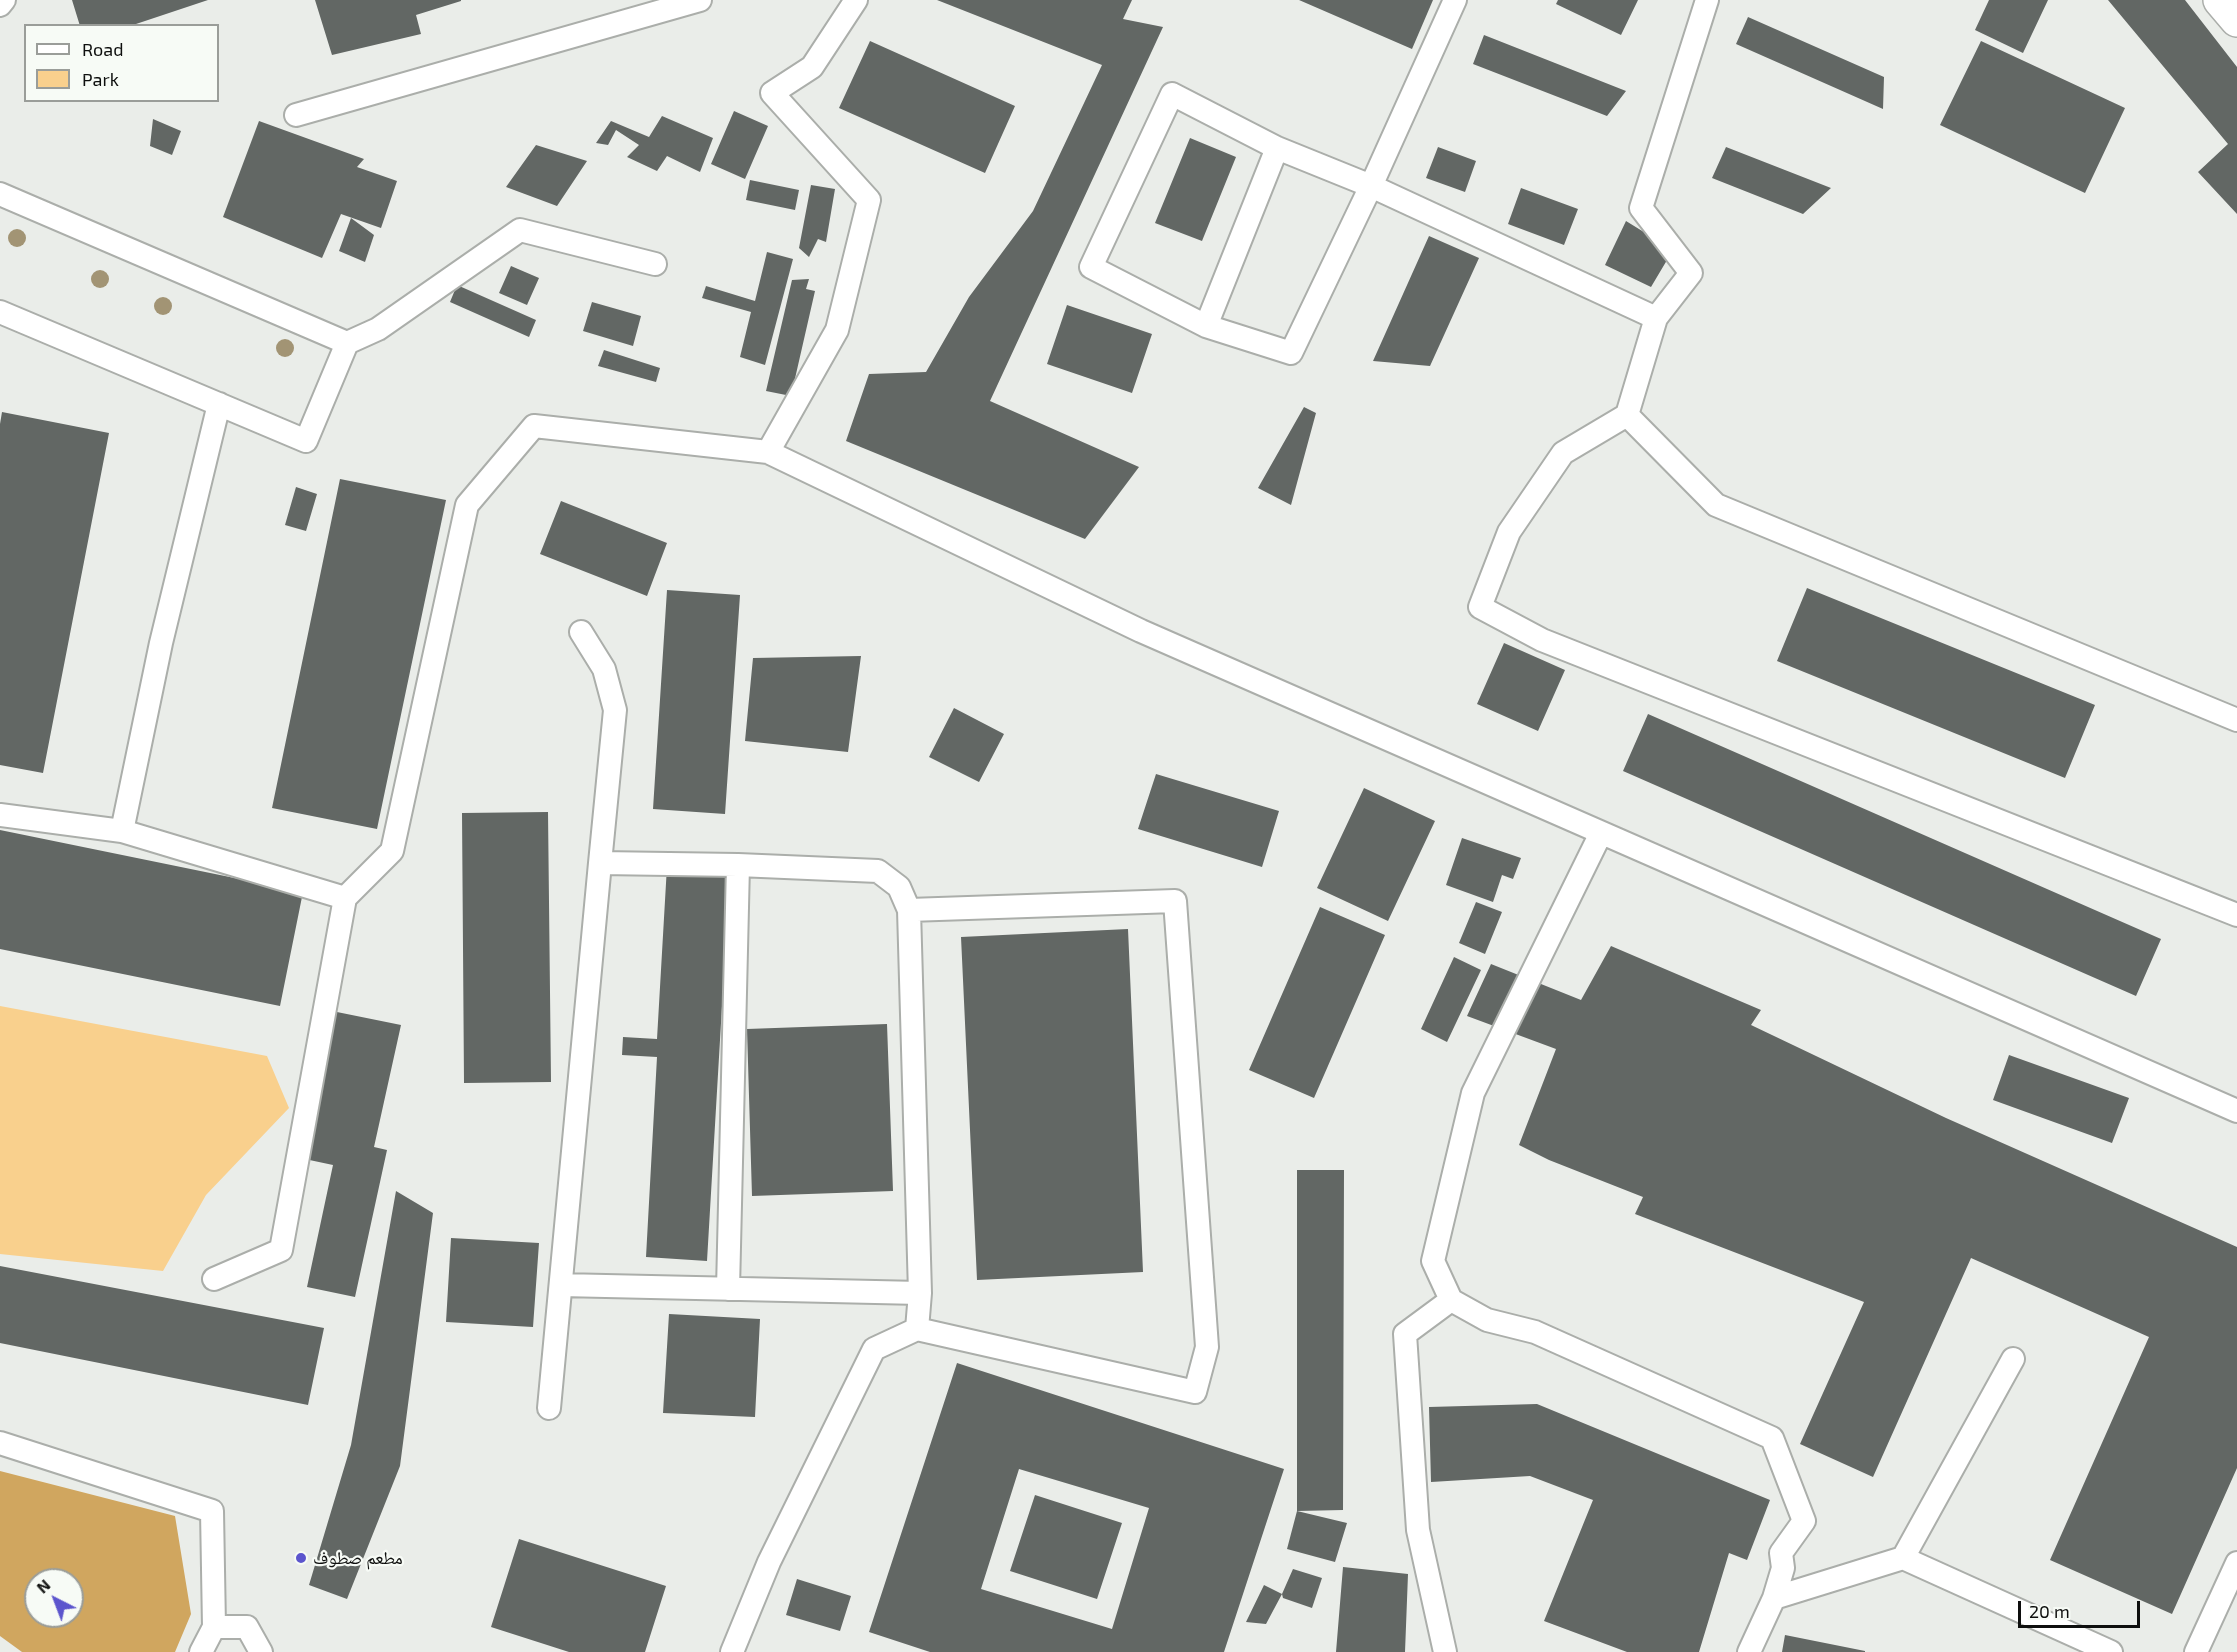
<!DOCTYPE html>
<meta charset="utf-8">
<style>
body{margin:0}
#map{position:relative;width:2237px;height:1652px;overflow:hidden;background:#eaede9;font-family:"Exo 2",sans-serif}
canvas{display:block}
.legend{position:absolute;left:24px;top:24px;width:195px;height:78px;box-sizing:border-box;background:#f7fbf6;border:2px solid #9a9d99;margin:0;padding:8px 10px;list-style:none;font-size:18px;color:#0e0f0e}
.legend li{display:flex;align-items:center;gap:12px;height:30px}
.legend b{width:30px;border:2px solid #9a9d99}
.north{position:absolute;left:24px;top:1568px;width:60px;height:60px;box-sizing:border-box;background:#f7fbf6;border:2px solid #9a9d99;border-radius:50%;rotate:318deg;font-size:16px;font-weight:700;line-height:24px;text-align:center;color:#0e0f0e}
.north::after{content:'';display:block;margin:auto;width:21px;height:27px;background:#5c55cd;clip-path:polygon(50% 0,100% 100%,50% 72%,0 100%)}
.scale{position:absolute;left:2018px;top:1601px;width:122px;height:27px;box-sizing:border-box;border:3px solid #0e0f0e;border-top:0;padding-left:8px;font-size:18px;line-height:21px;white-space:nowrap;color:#0e0f0e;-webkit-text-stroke:4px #f7fbf6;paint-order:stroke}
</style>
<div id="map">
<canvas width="2237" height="1652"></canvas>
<ul class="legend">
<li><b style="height:8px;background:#fff"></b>Road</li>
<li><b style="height:16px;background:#f9d08d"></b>Park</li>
</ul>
<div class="north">N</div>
<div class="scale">20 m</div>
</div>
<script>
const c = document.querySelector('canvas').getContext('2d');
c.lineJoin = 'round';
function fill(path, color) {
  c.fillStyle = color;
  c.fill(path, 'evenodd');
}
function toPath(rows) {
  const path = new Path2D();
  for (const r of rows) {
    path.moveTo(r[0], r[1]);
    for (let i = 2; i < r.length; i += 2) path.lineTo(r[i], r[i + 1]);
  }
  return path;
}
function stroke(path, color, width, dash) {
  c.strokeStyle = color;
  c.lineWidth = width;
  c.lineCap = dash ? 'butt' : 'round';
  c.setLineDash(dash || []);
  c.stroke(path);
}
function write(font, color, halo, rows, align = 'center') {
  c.font = font + ' "Exo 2","Noto Naskh Arabic",sans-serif';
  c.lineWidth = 4.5;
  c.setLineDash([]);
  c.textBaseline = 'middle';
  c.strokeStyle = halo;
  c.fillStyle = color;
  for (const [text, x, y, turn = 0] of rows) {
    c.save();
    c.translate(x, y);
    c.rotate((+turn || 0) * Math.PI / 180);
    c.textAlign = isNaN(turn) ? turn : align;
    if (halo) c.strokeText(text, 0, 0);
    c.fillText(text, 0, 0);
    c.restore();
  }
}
const green = toPath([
 [0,1006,267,1056,289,1108,206,1195,163,1271,0,1254]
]);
const forest = toPath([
 [0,1471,175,1516,191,1614,175,1652,22,1652,0,1636],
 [36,1580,72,1580,72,1616,36,1616]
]);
const building = toPath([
 [72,0,208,0,130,26,80,26],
 [315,0,461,0,461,1,416,15,421,34,332,55],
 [937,0,1132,0,1123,19,1163,27,990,401,1139,467,1085,539,846,441,869,374,926,372,969,297,1033,211,1102,65],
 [1299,0,1433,0,1412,49],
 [1558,0,1638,0,1621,35,1556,4],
 [1989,0,2048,0,2023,53,1975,30],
 [2108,0,2185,0,2237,67,2237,214,2198,172,2228,144],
 [1748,17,1884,77,1883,109,1736,44],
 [1484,35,1626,91,1607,116,1473,64],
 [870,41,1015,106,985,173,839,108],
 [1981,41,2125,108,2085,193,1940,125],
 [734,111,768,126,745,179,711,164],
 [662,116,713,138,700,172,667,156,657,171,627,157,639,145,616,130,608,145,596,143,611,121,649,137],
 [153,119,181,131,172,155,150,146],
 [259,121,364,159,357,167,397,181,381,228,341,214,322,258,223,217],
 [1190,138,1236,157,1202,241,1155,223],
 [536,145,587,161,557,206,506,187],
 [1438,147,1476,161,1465,192,1426,178],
 [1726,147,1831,188,1803,214,1712,178],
 [750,180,799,190,795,210,746,200],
 [811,185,835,189,826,242,818,239,809,257,799,248],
 [1521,188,1578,209,1564,245,1508,224],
 [351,218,374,235,365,262,339,251],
 [1626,221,1673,250,1651,287,1605,265],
 [1429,236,1479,258,1430,366,1373,361],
 [767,252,793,259,765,365,740,357,751,312,702,298,706,286,755,301],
 [511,266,539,278,527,305,499,293],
 [809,279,806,289,815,291,791,396,766,391,792,280],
 [457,285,536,320,529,337,450,302],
 [592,302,641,316,633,346,583,331],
 [1067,305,1152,334,1132,393,1047,364],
 [604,350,660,368,656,382,598,366],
 [1304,407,1316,413,1291,505,1258,488],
 [2,412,109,433,43,773,0,765,0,424],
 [340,479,446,500,377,829,272,808],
 [296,487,317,494,306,531,285,525],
 [561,501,667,543,647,596,540,554],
 [1807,588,2095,705,2065,778,1777,661],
 [667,590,740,595,725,814,653,809],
 [1504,643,1565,670,1538,731,1477,704],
 [861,656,848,752,745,741,753,658],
 [954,708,1004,734,979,782,929,757],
 [1648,714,2161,939,2136,996,1623,771],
 [1156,774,1279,811,1262,867,1138,829],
 [1364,788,1435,821,1388,921,1317,888],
 [548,812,551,1082,464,1083,462,813],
 [0,830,303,892,280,1006,0,949],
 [1462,838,1521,858,1513,879,1502,875,1493,902,1446,885],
 [667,866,730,870,707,1261,646,1257,657,1057,622,1055,623,1037,657,1039],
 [1476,902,1502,912,1485,954,1459,943],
 [1320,907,1385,935,1314,1098,1249,1070],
 [1128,929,1143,1272,977,1280,961,937],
 [1611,946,1761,1010,1751,1025,1946,1118,2237,1247,2237,1468,2172,1614,2050,1560,2149,1337,1971,1258,1873,1477,1800,1444,1864,1302,1635,1214,1643,1197,1549,1160,1519,1145,1556,1049,1467,1016,1491,964,1581,1000],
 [1454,957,1481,970,1447,1042,1421,1029],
 [332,1011,401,1025,374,1147,387,1150,355,1297,307,1287,333,1165,300,1158],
 [887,1024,893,1191,752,1196,747,1029],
 [2009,1055,2129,1098,2112,1143,1993,1100],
 [1297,1170,1344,1170,1343,1510,1297,1511],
 [396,1191,433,1213,400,1466,347,1599,309,1585,351,1445],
 [451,1238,539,1243,533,1327,446,1322],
 [0,1266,324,1328,308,1405,0,1343],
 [669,1314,760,1319,755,1417,663,1413],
 [957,1363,1284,1469,1224,1652,930,1652,869,1632],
 [1019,1469,1149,1508,1112,1629,981,1589],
 [1537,1404,1770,1500,1747,1560,1729,1553,1699,1652,1627,1652,1544,1621,1593,1500,1530,1476,1431,1482,1429,1407],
 [1035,1495,1122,1523,1097,1599,1010,1571],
 [1297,1511,1347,1523,1335,1562,1287,1549],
 [519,1539,666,1586,645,1652,569,1652,491,1627],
 [1343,1567,1408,1574,1405,1652,1336,1652],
 [1293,1569,1322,1578,1312,1608,1283,1598,1282,1594],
 [797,1579,851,1596,840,1631,786,1615],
 [1264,1585,1282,1594,1266,1624,1246,1622],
 [1785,1635,1865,1651,1865,1652,1782,1652]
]);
const lane = toPath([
 [1455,0,1371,186,1291,353,1206,326,1091,267,1172,94,1277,148,1371,186,1656,318],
 [1707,0,1641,208,1691,273,1656,318,1627,415,1563,453,1509,532,1480,607,1542,640,2237,915],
 [0,5,4,0],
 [296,115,700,0],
 [0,194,347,343],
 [0,312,306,441,347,343,378,329,520,230,655,264],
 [1206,326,1277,148],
 [219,404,161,643,122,831,345,898,392,851,467,505,534,426,768,452,1141,631,2237,1111],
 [1627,415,1716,505,2237,720],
 [768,452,837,330,869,200,772,93,812,67,856,0],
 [581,632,604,669,615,710,600,863],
 [0,815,122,831],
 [1601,833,1473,1093,1433,1261,1451,1300,1487,1320,1535,1332,1772,1438,1804,1521,1781,1553,1783,1568,1774,1598,1749,1652],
 [214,1279,281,1250,345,898],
 [561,1285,920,1293],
 [728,1289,738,865],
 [549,1408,600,863,738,865,878,871,899,887,909,910],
 [0,1443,212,1511,214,1627],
 [1903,1558,2013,1359],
 [1774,1598,1903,1558,2111,1652],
 [201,1652,214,1627,247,1627,261,1652],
 [732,1652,769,1562,874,1349,917,1329,1195,1392,1207,1347,1175,901,909,910,920,1293,917,1329],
 [1445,1652,1418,1530,1405,1334,1451,1300],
 [2196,1652,2237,1563]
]);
const secondary = toPath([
 [2220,0,2237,20]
]);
const trees = [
 [17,238],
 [100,279],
 [163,306],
 [285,348]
];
const markers = [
 [301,1558,6,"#5c55cd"]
];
const poiNames = [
 ["مطعم صطوف",313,1558]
];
fill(green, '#f9d08d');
fill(forest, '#d0a65f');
fill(building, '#626764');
stroke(lane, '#abaeaa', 26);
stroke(secondary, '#abaeaa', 36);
stroke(lane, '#fff', 22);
stroke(secondary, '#fff', 33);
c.fillStyle = '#a29474';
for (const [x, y] of trees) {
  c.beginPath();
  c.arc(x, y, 9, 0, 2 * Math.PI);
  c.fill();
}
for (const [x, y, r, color] of markers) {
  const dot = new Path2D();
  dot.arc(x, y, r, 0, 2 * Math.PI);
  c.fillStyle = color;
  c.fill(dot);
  stroke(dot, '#f7fbf6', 2);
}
write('18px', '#0e0f0e', '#f7fbf6', poiNames, 'left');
</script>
